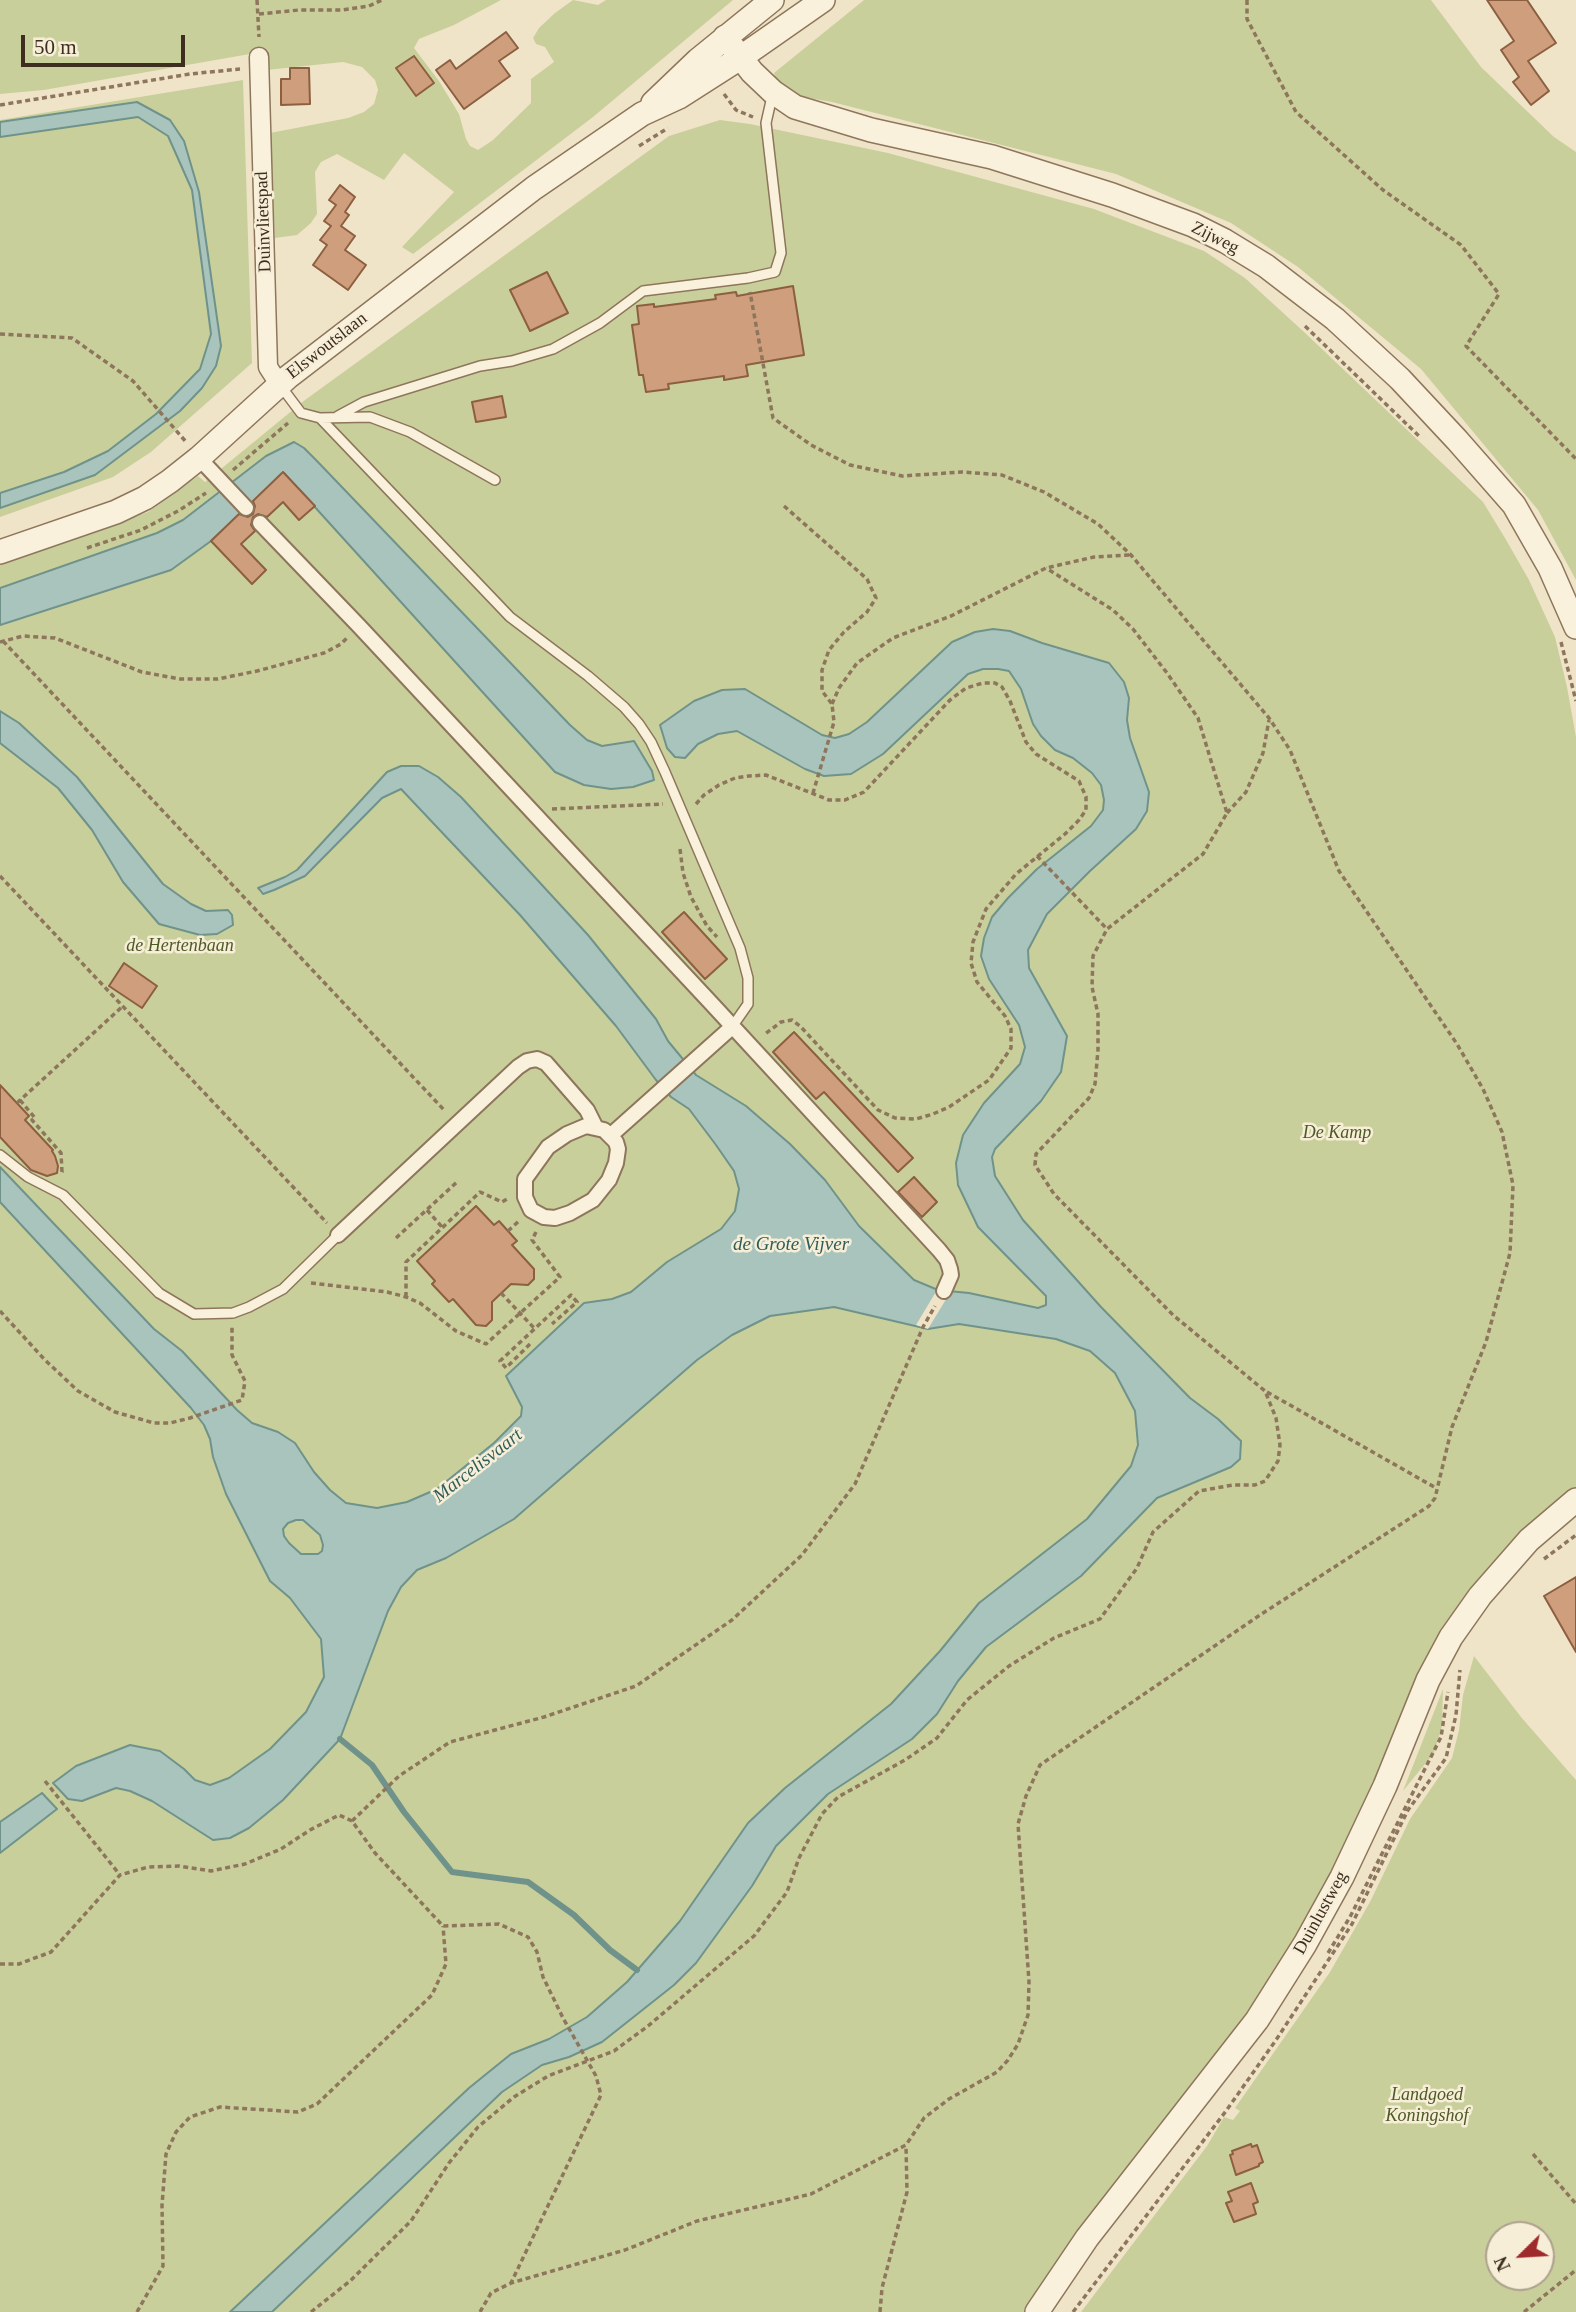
<!DOCTYPE html>
<style>
body{margin:0}
#map{position:relative;width:1576px;height:2312px;overflow:hidden;background:#f0e4c8;font-family:Georgia,serif}
canvas{display:block}
.north{position:absolute;left:1485px;top:2221px;width:70px;height:70px;box-sizing:border-box;background:#f7eed8;border:2px solid #ada18e;border-radius:50%;rotate:246deg;font-size:19px;font-weight:700;line-height:28px;text-align:center;color:#3d2e20}
.north::after{content:'';display:block;margin:auto;width:24px;height:32px;background:#9e2a2b;clip-path:polygon(50% 0,100% 100%,50% 72%,0 100%)}
.scale{position:absolute;left:21px;top:35px;width:164px;height:32px;box-sizing:border-box;border:4px solid #3d2e20;border-top:0;padding-left:9px;font-size:21px;line-height:24px;white-space:nowrap;color:#3d2e20;-webkit-text-stroke:5px #f7eed8;paint-order:stroke}
</style>
<div id="map">
<canvas width="1576" height="2312"></canvas>
<div class="north">N</div>
<div class="scale">50 m</div>
</div>
<script>
const c = document.querySelector('canvas').getContext('2d');
c.lineJoin = 'round';
function fill(path, color) {
  c.fillStyle = color;
  c.fill(path, 'evenodd');
}
function toPath(rows) {
  const path = new Path2D();
  for (const r of rows) {
    path.moveTo(r[0], r[1]);
    for (let i = 2; i < r.length; i += 2) path.lineTo(r[i], r[i + 1]);
  }
  return path;
}
function stroke(path, color, width, dash) {
  c.strokeStyle = color;
  c.lineWidth = width;
  c.lineCap = dash ? 'butt' : 'round';
  c.setLineDash(dash || []);
  c.stroke(path);
}
function write(font, color, halo, rows, align = 'center') {
  c.font = font + ' Georgia,serif';
  c.lineWidth = 5;
  c.setLineDash([]);
  c.textBaseline = 'middle';
  c.strokeStyle = halo;
  c.fillStyle = color;
  for (const [text, x, y, turn = 0] of rows) {
    c.save();
    c.translate(x, y);
    c.rotate((+turn || 0) * Math.PI / 180);
    c.textAlign = isNaN(turn) ? turn : align;
    if (halo) c.strokeText(text, 0, 0);
    c.fillText(text, 0, 0);
    c.restore();
  }
}
const green = toPath([
 [0,0,501,0,454,25,419,39,414,48,439,81,459,114,466,139,470,146,478,150,493,140,531,103,531,79,554,62,545,47,536,44,533,38,539,28,555,13,573,0,598,5,606,0,733,0,593,117,413,254,402,247,454,192,404,153,384,180,337,154,321,162,315,172,317,214,311,223,297,235,275,238,270,133,348,118,364,112,374,104,378,90,375,80,362,67,343,62,267,70,267,51,44,90,0,94],
 [864,0,1431,0,1481,67,1554,137,1576,152,1576,580,1538,510,1421,369,1298,267,1231,223,1116,174,832,102,790,95,778,85,774,73],
 [243,80,252,363,151,452,113,477,0,517,0,120],
 [720,120,750,124,888,153,1094,209,1204,251,1245,278,1303,331,1483,502,1505,538,1529,580,1555,637,1567,687,1576,737,1576,1490,1436,1645,1403,1711,1358,1824,1328,1885,1248,2016,1085,2225,1025,2312,0,2312,0,565,148,512,198,476,205,482,305,400,669,136],
 [1474,1656,1521,1717,1576,1780,1576,2312,1081,2312,1207,2146,1224,2117,1233,2120,1240,2111,1235,2108,1330,1972,1370,1902,1410,1819,1452,1758,1459,1730,1463,1695],
 [1499,2235,1541,2235,1541,2277,1499,2277],
 [1443,1689,1442,1726,1434,1753,1403,1791]
]);
const water = toPath([
 [137,102,170,120,184,141,199,192,221,346,216,366,202,388,180,411,95,475,0,508,0,493,64,472,108,451,156,414,200,369,211,334,192,190,168,136,138,117,0,137,0,122,137,102],
 [294,442,304,448,316,460,570,725,587,740,602,746,634,741,652,771,654,780,633,787,611,789,584,785,555,772,284,473,211,541,171,570,0,625,0,588,157,533,183,520,266,456,294,442],
 [993,629,1010,631,1042,643,1109,663,1124,682,1129,698,1127,720,1130,738,1149,792,1147,811,1136,829,1090,871,1047,914,1028,950,1029,968,1067,1036,1061,1072,1041,1101,995,1149,992,1157,995,1176,1023,1220,1101,1307,1190,1398,1218,1419,1241,1441,1240,1459,1231,1467,1157,1498,1081,1576,986,1647,958,1681,937,1714,912,1739,828,1794,776,1846,752,1886,696,1963,674,1985,602,2042,569,2057,542,2065,502,2092,272,2312,230,2312,469,2088,511,2054,549,2039,587,2017,627,1982,680,1921,748,1823,785,1788,891,1704,940,1651,979,1603,1087,1519,1131,1466,1138,1445,1135,1411,1115,1373,1090,1351,1056,1339,959,1324,928,1329,834,1307,770,1316,732,1335,697,1360,514,1519,446,1558,417,1570,401,1587,388,1611,340,1739,283,1800,249,1828,230,1838,213,1840,152,1801,130,1791,116,1788,82,1801,68,1799,53,1783,76,1766,130,1745,160,1751,184,1769,195,1780,210,1785,229,1778,270,1749,306,1712,324,1677,321,1639,290,1598,270,1581,226,1494,213,1457,210,1439,204,1425,191,1408,0,1202,0,1167,154,1329,182,1351,237,1410,252,1423,278,1432,295,1443,314,1472,330,1490,346,1503,377,1508,407,1502,437,1489,494,1443,521,1416,522,1407,506,1376,584,1303,612,1299,631,1292,667,1262,721,1229,735,1211,739,1189,734,1171,716,1145,689,1109,671,1097,656,1080,616,1026,520,915,401,789,382,798,305,876,274,890,263,894,260,890,258,888,285,877,297,870,387,772,401,766,419,766,438,777,461,797,588,935,656,1019,668,1041,696,1075,746,1106,790,1144,825,1180,859,1226,914,1280,938,1290,969,1293,1038,1308,1046,1305,1046,1296,978,1227,958,1185,956,1163,963,1135,984,1103,1020,1064,1025,1047,1019,1025,989,979,981,956,984,938,992,917,1008,898,1037,869,1091,826,1103,810,1104,800,1101,785,1092,773,1073,758,1055,750,1041,736,1033,724,1021,689,1009,671,998,669,983,669,968,674,883,754,851,774,824,776,805,769,737,731,718,734,698,744,685,758,675,757,667,748,660,725,694,701,722,690,745,689,822,735,835,738,849,734,867,722,952,642,975,632,993,629],
 [296,1520,303,1520,320,1535,323,1545,322,1551,318,1554,301,1554,289,1543,284,1536,283,1529,288,1523,296,1520],
 [0,711,19,723,77,777,163,884,191,904,206,911,228,910,232,915,233,925,217,934,200,935,159,924,123,882,92,830,58,788,0,743,0,711],
 [42,1793,57,1809,0,1853,0,1822,42,1793]
]);
const pier = toPath([
 [937,1290,951,1291,928,1329,916,1325]
]);
const stream = toPath([
 [340,1739,372,1765,404,1812,452,1872,528,1882,574,1915,610,1950,637,1970]
]);
const building = toPath([
 [1487,0,1527,0,1556,43,1528,61,1549,91,1531,105,1513,82,1519,77,1501,50,1514,41,1487,0],
 [506,32,518,48,499,61,510,76,464,109,436,70,450,60,456,69,506,32],
 [414,56,434,83,416,96,396,68,414,56],
 [290,68,309,68,310,104,281,105,281,79,290,79,290,68],
 [340,185,355,197,345,212,349,215,341,226,355,236,345,250,366,265,348,290,313,265,327,245,320,240,331,226,324,221,336,205,329,200,340,185],
 [547,272,568,313,530,331,510,290,547,272],
 [793,286,804,355,746,365,748,376,724,380,724,376,668,384,669,389,646,392,643,375,639,375,632,325,639,324,637,306,654,304,654,307,716,299,715,295,736,292,737,296,793,286],
 [502,396,506,417,476,422,472,402,502,396],
 [283,472,315,506,299,520,283,502,267,517,258,514,253,517,251,525,255,531,241,544,266,570,252,584,211,541,239,514,248,517,253,514,255,506,253,501,283,472],
 [684,912,727,959,705,979,662,932,684,912],
 [124,963,157,986,142,1008,109,986,124,963],
 [794,1032,913,1158,898,1172,824,1092,816,1099,773,1052,794,1032],
 [0,1085,29,1116,25,1120,53,1150,52,1151,55,1156,58,1166,57,1173,47,1176,31,1170,0,1137,0,1085],
 [914,1177,937,1202,922,1217,898,1192,914,1177],
 [476,1206,494,1225,499,1221,517,1241,512,1245,534,1269,534,1279,528,1285,511,1284,492,1302,492,1320,486,1326,476,1325,453,1299,449,1302,432,1284,435,1281,417,1261,476,1206],
 [1576,1577,1576,1652,1544,1596,1576,1577],
 [1251,2144,1252,2147,1257,2145,1263,2162,1259,2164,1259,2166,1236,2175,1230,2155,1233,2154,1232,2151,1251,2144],
 [1251,2183,1258,2202,1253,2204,1256,2214,1234,2222,1226,2203,1232,2201,1228,2192,1251,2183]
]);
const path = toPath([
 [257,0,259,37],
 [1247,0,1247,19,1296,112,1383,190,1461,245,1499,294,1466,346,1576,459],
 [259,14,299,10,342,10,369,6,382,0],
 [724,94,736,110,753,117],
 [0,105,190,74,240,69],
 [639,146,668,128],
 [1305,326,1420,437],
 [0,334,72,338,133,381,187,443],
 [233,470,288,423],
 [784,506,867,579,876,598,867,612,844,632,829,650,822,670,822,691,832,704,834,722,813,793],
 [87,548,141,530,178,511,206,493],
 [3,641,445,1111],
 [0,642,23,636,55,638,142,672,180,679,218,679,257,671,324,653,341,644,348,637],
 [1561,642,1576,701],
 [832,704,839,688,857,663,893,638,951,616,1046,568,1094,557,1131,555],
 [696,804,704,795,719,785,735,778,749,776,766,775,829,800,845,800,864,792,950,700,966,688,983,683,995,683,1002,687,1010,701,1026,742,1036,754,1079,781,1086,797,1086,810,1079,820,1065,834,1016,874,986,909,973,942,971,963,977,982,1005,1016,1011,1029,1011,1048,989,1080,949,1107,933,1114,916,1119,895,1118,878,1110,800,1026,792,1020,781,1022,765,1034],
 [552,809,663,804],
 [1227,813,1246,792,1263,753,1269,720],
 [680,849,683,873,691,897,707,926,717,937],
 [1037,856,1107,929],
 [0,876,327,1223],
 [20,1100,35,1118,32,1120,61,1153,62,1172,60,1175],
 [17,1103,123,1006],
 [427,1210,442,1227],
 [508,1231,519,1221],
 [396,1238,457,1182],
 [311,1283,387,1292,406,1297,420,1303,456,1331,486,1344,560,1277,532,1240,536,1232],
 [501,1293,535,1329],
 [406,1297,406,1262,480,1192,502,1202,507,1199],
 [0,1311,45,1360,78,1391,115,1412,154,1423,170,1423,190,1418,242,1400,245,1381,232,1355,232,1326],
 [530,1344,506,1368,500,1361,571,1295,577,1302,552,1324],
 [1267,1392,1436,1488],
 [1544,1559,1576,1535],
 [45,1781,120,1875],
 [352,1821,399,1776,450,1742,544,1717,636,1686,732,1620,802,1555,855,1484,923,1327,935,1306],
 [1328,1953,1350,1917,1441,1737,1448,1692],
 [0,1964,19,1964,51,1952,120,1875,148,1867,179,1866,211,1871,245,1864,281,1849,310,1830,339,1815,352,1821,375,1853,443,1926,499,1924,528,1937,537,1952,543,1977,563,2018,596,2076,601,2095,511,2283],
 [1533,2154,1576,2204],
 [137,2312,163,2266,162,2205,166,2154,176,2132,190,2117,220,2107,298,2112,317,2104,432,1995,446,1964,443,1926],
 [311,2312,350,2281,411,2221,449,2163,478,2127,514,2097,548,2076,614,2051,648,2026,754,1936,787,1892,799,1858,822,1814,838,1797,905,1760,937,1738,967,1700,1009,1666,1054,1638,1100,1619,1137,1568,1153,1532,1199,1491,1233,1485,1255,1485,1265,1481,1278,1461,1280,1445,1276,1418,1265,1391,1173,1315,1054,1194,1035,1165,1036,1154,1089,1098,1095,1084,1098,1050,1098,1014,1092,987,1093,956,1107,929,1203,854,1227,813,1198,718,1167,673,1133,629,1113,610,1046,568],
 [480,2312,491,2293,511,2283,625,2250,697,2221,811,2194,906,2145,924,2118,949,2099,997,2072,1008,2060,1018,2044,1028,2015,1029,1982,1018,1824,1026,1796,1040,1765,1260,1615,1429,1506,1435,1498,1452,1427,1486,1342,1510,1253,1513,1185,1502,1132,1483,1089,1457,1044,1339,871,1290,750,1269,718,1131,555,1098,524,1044,492,1002,475,962,472,902,476,850,465,811,445,773,418,750,292],
 [880,2312,882,2288,907,2192,906,2146],
 [1073,2312,1226,2111,1276,2040,1352,1924,1408,1810,1446,1758,1456,1715,1460,1670],
 [1524,2312,1576,2270]
]);
const service = toPath([
 [280,385,301,413,320,418,370,417,410,432,495,480],
 [338,416,364,402,480,366,512,361,553,349,600,323,643,291,748,278,775,272,781,253,766,123,773,92],
 [320,418,510,617,588,676,624,707,639,724,651,742,665,772,740,948,748,978,748,1004,732,1027],
 [0,1155,28,1177,63,1195,159,1293,194,1314,233,1313,249,1307,283,1289,338,1235]
]);
const pedestrian = toPath([
 [199,458,246,508],
 [260,523,359,626,711,1003,939,1250,947,1260,950,1269,951,1275,944,1291],
 [586,1126,604,1130,616,1142,618,1149,616,1163,609,1180,593,1200,570,1213,555,1218,544,1217,531,1210,525,1197,525,1179,548,1147,567,1134,586,1126],
 [611,1135,732,1027],
 [338,1235,518,1067,527,1061,537,1059,546,1063,587,1110,596,1128]
]);
const minor = toPath([
 [259,57,268,367,279,384]
]);
const tertiary = toPath([
 [725,37,752,72,773,92,795,107,871,130,992,157,1112,195,1193,225,1225,241,1266,266,1335,319,1400,379,1457,440,1514,505,1550,568,1576,627],
 [653,103,698,60,772,0],
 [0,552,116,512,145,498,170,481,199,458,288,377,534,188,642,114,679,97,740,58,823,0],
 [1037,2312,1087,2238,1257,2020,1305,1944,1342,1877,1385,1786,1428,1680,1451,1637,1480,1596,1529,1540,1576,1500]
]);
const streetNames = [
 ["Duinvlietspad",264,222,-92],
 ["Zijweg",1215,238,27],
 ["Elswoutslaan",327,346,-38],
 ["Duinlustweg",1321,1913,-61]
];
const parkNames = [
 ["de Hertenbaan",180,946],
 ["De Kamp",1337,1133],
 ["Landgoed",1427,2095],
 ["Koningshof",1427,2116]
];
const waterNames = [
 ["de Grote Vijver",791,1245],
 ["Marcelisvaart",478,1466,-38]
];
fill(green, '#c9cf9b');
fill(water, '#a9c4bc');
stroke(water, '#6f938a', 2);
fill(pier, '#f0e4c8');
stroke(stream, '#6f938a', 6);
fill(building, '#cf9f7d');
stroke(building, '#8d5f41', 2);
stroke(service, '#8d765c', 12);
stroke(pedestrian, '#8d765c', 18);
stroke(minor, '#8d765c', 21);
stroke(tertiary, '#8d765c', 26);
stroke(path, '#8d765c', 3.5, [5, 3.5]);
stroke(service, '#faf1dc', 9);
stroke(pedestrian, '#faf1dc', 14);
stroke(minor, '#faf1dc', 18);
stroke(tertiary, '#faf1dc', 23);
write('18px', '#3d2e20', '#f7eed8', streetNames);
write('italic 18px', '#4d5a26', '#f7eed8', parkNames);
write('italic 19px', '#2f5d5a', '#f7eed8', waterNames);
</script>
